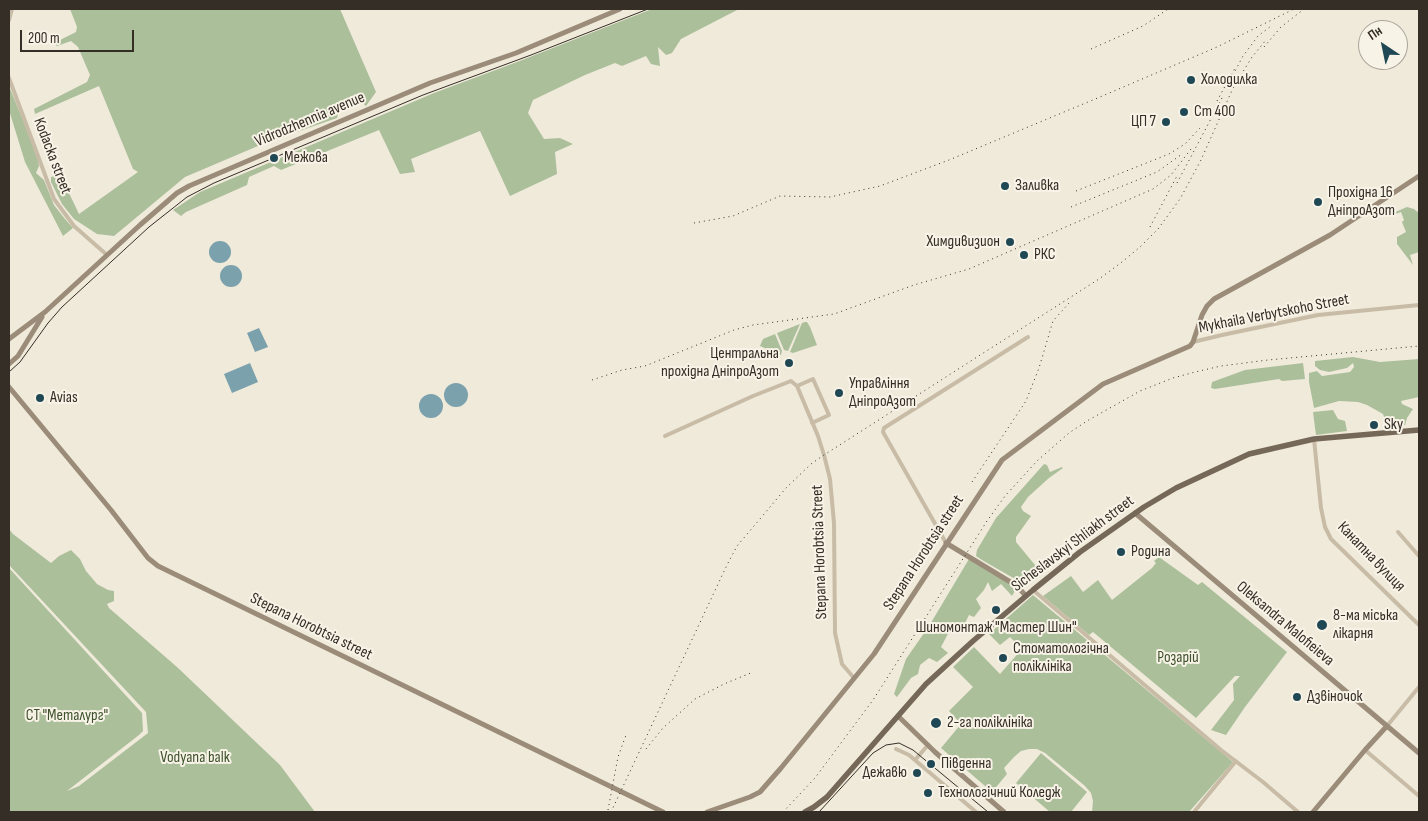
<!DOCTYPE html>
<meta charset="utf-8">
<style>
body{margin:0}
#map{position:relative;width:1428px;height:821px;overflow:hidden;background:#f0eadb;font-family:"Sofia Sans Condensed",sans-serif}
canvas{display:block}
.frame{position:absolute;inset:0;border:10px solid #352e27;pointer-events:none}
.north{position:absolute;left:1358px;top:20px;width:50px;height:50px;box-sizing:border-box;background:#f8f3e7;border:1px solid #aaa49a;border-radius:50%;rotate:326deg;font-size:14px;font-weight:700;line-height:20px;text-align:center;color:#352e27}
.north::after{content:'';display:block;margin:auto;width:18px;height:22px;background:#1f4754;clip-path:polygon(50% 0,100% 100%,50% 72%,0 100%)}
.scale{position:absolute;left:20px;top:30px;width:114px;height:22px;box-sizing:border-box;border:2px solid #352e27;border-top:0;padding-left:6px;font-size:15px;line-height:18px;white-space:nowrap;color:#352e27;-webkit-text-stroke:4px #f8f3e7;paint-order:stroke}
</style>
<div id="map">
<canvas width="1428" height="821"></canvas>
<div class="frame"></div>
<div class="north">Пн</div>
<div class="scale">200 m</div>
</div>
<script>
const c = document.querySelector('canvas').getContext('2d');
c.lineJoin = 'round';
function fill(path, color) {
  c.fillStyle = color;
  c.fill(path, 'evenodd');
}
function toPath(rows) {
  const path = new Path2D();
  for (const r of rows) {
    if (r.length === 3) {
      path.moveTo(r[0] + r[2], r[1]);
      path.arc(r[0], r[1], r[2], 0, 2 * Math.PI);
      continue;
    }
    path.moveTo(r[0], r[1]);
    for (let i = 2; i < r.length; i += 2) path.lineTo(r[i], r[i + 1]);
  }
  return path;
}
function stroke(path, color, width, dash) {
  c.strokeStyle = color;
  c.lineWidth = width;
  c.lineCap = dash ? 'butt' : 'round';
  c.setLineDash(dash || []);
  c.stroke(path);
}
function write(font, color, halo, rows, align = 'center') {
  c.font = font + ' "Sofia Sans Condensed",sans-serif';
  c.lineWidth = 4;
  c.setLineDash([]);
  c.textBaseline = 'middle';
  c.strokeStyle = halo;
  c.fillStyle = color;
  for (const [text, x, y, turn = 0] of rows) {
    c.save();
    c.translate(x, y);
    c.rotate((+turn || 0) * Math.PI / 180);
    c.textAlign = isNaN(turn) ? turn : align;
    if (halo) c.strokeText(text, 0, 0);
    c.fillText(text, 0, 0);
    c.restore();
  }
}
const green = toPath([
 [70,9,340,9,376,92,366,106,359,100,353,98,345,101,340,107,337,118,265,143,185,177,114,236,97,234,74,219,62,204,51,182,51,177,60,174,79,214,138,172,133,169,99,86,35,114,34,109,87,82,90,75,78,47,71,41,57,46,54,43,55,41,58,41,76,32,77,27],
 [652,9,739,9,681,39,672,53,666,55,658,47,660,66,651,64,646,56,622,66,615,63,585,75,533,100,528,113,544,139,560,138,573,144,555,152,557,174,510,196,480,131,411,159,415,172,400,174,379,130,281,170,274,166,249,177,247,185,186,212,181,216,173,210,200,192,434,93,517,62],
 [9,86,36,152,39,166,36,173,44,180,54,205,65,219,73,228,63,236,25,162,9,110],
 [1407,207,1414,209,1419,213,1419,252,1410,255,1413,265,1397,244,1397,237,1406,232,1402,222,1404,220,1401,212,1390,216,1386,216],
 [805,322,807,322,810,327,817,345,793,353,790,352,802,323],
 [800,324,788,351,784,350,777,333],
 [775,334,782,351,781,355,760,346,763,339],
 [1353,357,1380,362,1419,359,1419,397,1401,401,1402,404,1413,409,1407,418,1405,425,1388,427,1383,414,1367,405,1358,402,1339,401,1314,408,1309,382,1309,373,1317,371,1322,376,1350,372,1354,367,1353,363,1347,368,1329,372,1320,370,1315,366,1315,361],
 [1303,363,1305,379,1282,381,1279,379,1215,389,1211,388,1212,382,1245,370],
 [1333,410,1338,419,1345,421,1347,431,1316,435,1313,412],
 [1044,464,1047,465,1050,472,1062,467,1063,468,1049,478,1028,497,1021,507,1023,511,1031,516,1016,537,1016,542,1035,565,1039,564,1043,570,1039,577,1031,582,1022,581,1015,579,982,560,976,556,977,550,996,518],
 [9,529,13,534,51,563,59,556,71,550,80,559,86,571,97,584,108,590,114,591,114,601,107,604,109,608,177,667,280,765,315,812,9,812,9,568,142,713,143,731,139,735,67,791,79,786,148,733,146,712,9,565],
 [1159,557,1198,585,1202,582,1287,652,1245,707,1226,735,1211,730,1234,700,1233,684,1240,676,1235,676,1196,718,1093,632,1089,635,1043,596,1071,576,1083,592,1098,580,1112,600,1152,568,1156,563,1154,561],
 [969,559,1014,586,1016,589,1012,596,1001,584,992,591,988,582,984,590,976,599,981,608,974,617,969,615,964,625,951,628,941,647,948,653,937,662,929,658,920,665,918,674,911,678,897,697,894,694,906,659,929,626],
 [1033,595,1233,762,1189,812,1092,812,1093,801,1091,793,1085,786,1045,753,1037,749,1029,749,1021,751,1014,757,1004,768,1007,774,992,792,941,748,961,724,949,711,973,687,953,667,974,647,1000,674,1022,649,1010,637,1000,645,989,634],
 [1041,753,1087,792,1071,812,1050,812,1016,783]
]);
const water = toPath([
 [220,252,11],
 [231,276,11],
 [259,328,268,347,255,352,247,333],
 [250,363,258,382,232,393,224,374],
 [456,395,12],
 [431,406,12]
]);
const street = toPath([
 [9,20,12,9],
 [9,78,54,199,74,226,107,255],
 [1193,342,1222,335,1318,315,1419,305],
 [812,423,829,415,813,379,797,386,818,436,824,455,830,479,834,523,835,633,842,664,854,678],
 [665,436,753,396,791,381,797,386],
 [1314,439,1321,508,1325,527,1331,539,1419,625],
 [1398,532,1419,556],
 [946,543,883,432,884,428,1028,337],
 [1033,590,1221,750,1263,782,1298,812],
 [1387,726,1419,687],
 [896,749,909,755,976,812],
 [1365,750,1419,796],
 [915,760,928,745],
 [1194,812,1236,761]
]);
const secondary = toPath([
 [9,339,45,312,140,225,177,193,189,186,430,83,516,53,620,9],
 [9,364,18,356,42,317],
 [9,387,111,510,148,558,158,566,663,812],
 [1135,513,1419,753],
 [946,543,1017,586,1026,596],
 [898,716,935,752,1004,812],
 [707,812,750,797,760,792,781,768,874,654,1002,460,1103,384,1190,346,1193,342,1202,315,1207,306,1214,299,1330,235,1419,176],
 [1313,812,1365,750,1387,726]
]);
const primary = toPath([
 [805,812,814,807,827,797,926,684,973,641,1033,590,1080,552,1144,507,1176,488,1249,454,1314,439,1419,430]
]);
const tram = toPath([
 [9,372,20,362,48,323,62,307,149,227,187,197,214,183,423,95,531,55,648,9],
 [819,812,873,753,886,745,899,743,913,750,988,812]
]);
const rail = toPath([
 [1264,47,1281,27,1304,9],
 [1091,49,1143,26,1168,9],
 [1233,75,1243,56,1258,36,1271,26],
 [1217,101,1235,68],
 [1177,183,1222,98],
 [1076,191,1169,154,1185,144,1200,128],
 [1071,207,1157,172,1182,154],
 [694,223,733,216,780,196,830,197,880,186,949,160,1100,97,1217,47,1294,9],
 [1150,227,1178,174],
 [592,380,622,370,645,366,734,330,753,325,834,314,914,285,969,269,1153,189,1171,175,1191,149],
 [972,482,1026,401,1039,368,1053,321,1069,303],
 [646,749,663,728,695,699,724,684,753,672],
 [608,810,618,757,626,735],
 [611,812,727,565,737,546,765,513,786,488,811,464,824,455,1099,279,1122,262,1140,247,1158,229,1180,199,1201,160,1233,88,1252,57,1266,40],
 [783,812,815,778,873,700,987,521,1005,496,1037,461,1069,433,1087,421,1140,391,1173,378,1195,372,1221,366,1268,360,1419,346]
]);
const markers = [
 [1191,80,5,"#1f4754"],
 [1184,112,5,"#1f4754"],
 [1166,122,5,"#1f4754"],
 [274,158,5,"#1f4754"],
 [1005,186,5,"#1f4754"],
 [1318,202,5,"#1f4754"],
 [1010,242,5,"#1f4754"],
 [1024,255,5,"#1f4754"],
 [789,363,5,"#1f4754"],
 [839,393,5,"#1f4754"],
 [40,398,5,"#1f4754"],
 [1374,425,5,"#1f4754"],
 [1121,552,5,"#1f4754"],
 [996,610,5,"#1f4754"],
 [1322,625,6,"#1f4754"],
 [1003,658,5,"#1f4754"],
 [1297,697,5,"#1f4754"],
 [936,723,6,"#1f4754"],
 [931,764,5,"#1f4754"],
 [917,773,5,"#1f4754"],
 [928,793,5,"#1f4754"]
];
const poiNames = [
 ["Холодилка",1201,80],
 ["Ст 400",1194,112],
 ["ЦП 7",1156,122,"right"],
 ["Межова",284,158],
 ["Заливка",1015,186],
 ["Прохідна 16",1328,193],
 ["ДніпроАзот",1328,211],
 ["Химдивизион",1000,242,"right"],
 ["РКС",1034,255],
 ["Центральна",779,354,"right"],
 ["прохідна ДніпроАзот",779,372,"right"],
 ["Управління",849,384],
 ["ДніпроАзот",849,402],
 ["Avias",50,398],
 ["Sky",1384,425],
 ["Родина",1131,552],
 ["8-ма міська",1333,616],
 ["лікарня",1333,634],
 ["Шиномонтаж \"Мастер Шин\"",996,628,"center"],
 ["Стоматологічна",1013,649],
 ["поліклініка",1013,667],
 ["Дзвіночок",1307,697],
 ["2-га поліклініка",947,723],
 ["Південна",941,764],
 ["Дежавю",907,773,"right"],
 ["Технологічний Коледж",938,793]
];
const streetNames = [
 ["Vidrodzhennia avenue",310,120,-23],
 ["Kodacka street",52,156,69],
 ["Mykhaila Verbytskoho Street",1274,314,-11],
 ["Sicheslavskyi Shliakh street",1073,544,-37],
 ["Stepana Horobtsia Street",820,552,-92],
 ["Stepana Horobtsia street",924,553,-57],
 ["Канатна вулиця",1371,557,46],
 ["Oleksandra Malofieieva",1285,624,40],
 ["Stepana Horobtsia street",311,627,26]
];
const parkNames = [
 ["Розарій",1178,658],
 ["СТ \"Металург\"",67,716],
 ["Vodyana balk",195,758]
];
fill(green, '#acbf9b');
fill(water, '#7ba1ac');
stroke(street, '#c8bca7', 4);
stroke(secondary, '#9b8c79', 5);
stroke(primary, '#766859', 5.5);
stroke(tram, '#352e27', 1);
stroke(rail, '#352e27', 1, [1, 4]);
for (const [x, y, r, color] of markers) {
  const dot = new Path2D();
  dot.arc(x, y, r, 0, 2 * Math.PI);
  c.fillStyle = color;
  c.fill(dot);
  stroke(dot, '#f8f3e7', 2);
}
write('16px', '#352e27', '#f8f3e7', poiNames, 'left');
write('16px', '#352e27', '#f8f3e7', streetNames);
write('16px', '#3d522c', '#f8f3e7', parkNames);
</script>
